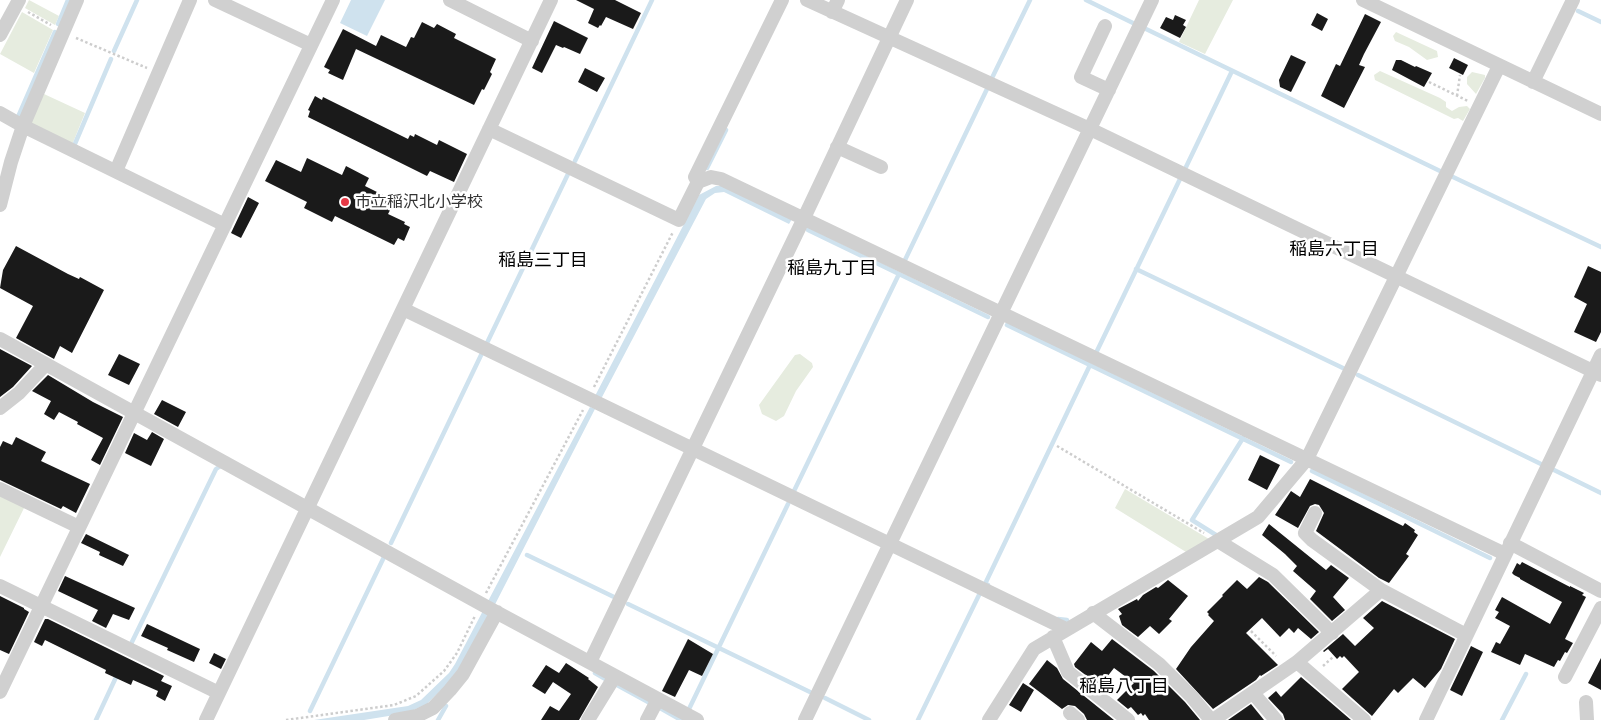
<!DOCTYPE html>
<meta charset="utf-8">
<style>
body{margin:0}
canvas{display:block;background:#fff}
</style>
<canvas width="1601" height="720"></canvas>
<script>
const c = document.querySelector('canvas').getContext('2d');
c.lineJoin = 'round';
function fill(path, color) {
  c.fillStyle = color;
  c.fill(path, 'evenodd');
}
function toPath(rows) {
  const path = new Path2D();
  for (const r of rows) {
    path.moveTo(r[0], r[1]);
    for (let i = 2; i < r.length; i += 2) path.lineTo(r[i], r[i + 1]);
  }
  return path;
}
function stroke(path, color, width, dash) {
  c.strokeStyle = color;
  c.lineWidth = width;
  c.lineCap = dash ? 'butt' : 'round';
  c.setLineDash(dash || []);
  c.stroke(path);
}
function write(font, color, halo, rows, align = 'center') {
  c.font = font + ' "Exo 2","Noto Sans JP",sans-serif';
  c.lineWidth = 5;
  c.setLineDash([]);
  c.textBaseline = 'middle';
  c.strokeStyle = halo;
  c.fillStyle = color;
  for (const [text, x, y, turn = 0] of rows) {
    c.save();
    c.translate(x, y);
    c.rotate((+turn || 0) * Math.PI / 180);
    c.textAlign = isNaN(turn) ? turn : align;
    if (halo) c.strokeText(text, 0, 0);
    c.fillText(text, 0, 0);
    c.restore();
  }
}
const green = toPath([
 [29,0,59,16,55,25,25,8],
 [1199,0,1233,0,1205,54,1179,42],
 [22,12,53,30,34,73,0,54],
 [1396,32,1437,51,1438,57,1427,60,1409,47,1395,41,1393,36],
 [1380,71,1440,98,1446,102,1446,107,1452,111,1459,107,1467,106,1470,109,1463,121,1458,118,1454,119,1375,80,1374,75],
 [1472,72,1485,75,1485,78,1476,94,1467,84,1467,77],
 [44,94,85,113,72,145,30,125],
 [800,354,812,363,813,367,796,391,784,416,776,421,762,414,759,405,795,355],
 [1125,489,1209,539,1186,552,1115,508],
 [0,494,25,506,0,557]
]);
const water = toPath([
 [351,0,385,0,367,36,340,23],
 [716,186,723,186,792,219,789,224,724,192,715,193,706,199,601,399,595,396,699,195],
 [590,407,595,409,462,669,427,704,407,713,364,720,314,720,408,706,421,700,449,673,455,664]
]);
const stream = toPath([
 [1086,0,1133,23],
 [1578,11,1601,22],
 [58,24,68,0],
 [1146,29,1440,171],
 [114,51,137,0],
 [992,78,1030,0],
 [18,117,55,32],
 [74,146,111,59],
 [575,161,652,0],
 [1186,167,1232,71],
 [707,168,726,130],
 [1453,177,1601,247],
 [808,230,988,317],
 [905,260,987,89],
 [1136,269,1345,369],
 [1007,325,1291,462],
 [487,343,568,174],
 [1096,353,1180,179],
 [1358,375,1541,464],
 [1554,470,1601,493],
 [1312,471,1490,558],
 [794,491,899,274],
 [1216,535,1192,520,1243,438],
 [391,543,483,351],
 [527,555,614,597],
 [988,585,985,584,1090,365],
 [628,604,810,692],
 [1058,619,1067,620],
 [131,644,216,469,219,467],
 [595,673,607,680],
 [617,685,648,702],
 [825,698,869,720],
 [660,708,681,720],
 [689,709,788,504],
 [310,711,384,557],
 [96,720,118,673],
 [438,720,446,706],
 [918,720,979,595],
 [1502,720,1526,674]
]);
const building = toPath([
 [576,0,615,0,641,13,633,29,606,17,601,26,600,25,598,28,588,23,594,9],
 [1317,13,1328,19,1322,31,1311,25],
 [1365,14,1381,22,1364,54,1359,65,1365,67,1344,108,1321,96,1336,64,1340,66],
 [1175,15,1186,20,1183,25,1186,27,1180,38,1160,28,1166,17,1173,20],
 [554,21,588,38,580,54,564,47,563,48,556,45,542,73,532,68],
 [422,22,434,28,437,24,456,34,454,38,496,59,490,72,492,74,484,90,482,89,474,105,356,49,343,80,328,73,330,70,324,67,343,29,376,46,381,35,406,47,411,37,414,38],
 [1291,55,1306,62,1291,92,1280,87,1279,80],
 [1454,58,1468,65,1463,75,1449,68],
 [1396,60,1401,60,1415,67,1416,66,1432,73,1424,87,1392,70],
 [585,68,605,78,597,92,578,82],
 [315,96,322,100,323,97,408,139,410,135,414,137,415,134,437,145,439,140,467,154,454,182,430,171,427,176,308,117,310,111,308,110],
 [307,158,342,175,346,166,369,178,365,186,395,201,388,214,405,222,404,224,410,227,404,241,398,238,394,245,335,216,332,222,304,208,307,202,265,181,276,160,301,172],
 [248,197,259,203,241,238,231,233],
 [16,246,68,274,79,279,80,277,104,290,72,353,60,346,54,359,16,338,33,306,0,288,3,270],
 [1588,266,1601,272,1601,332,1596,342,1574,332,1587,304,1574,297],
 [0,349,32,366,13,387,0,397],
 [119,354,140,364,129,385,108,375],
 [48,375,93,402,123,417,100,465,91,460,103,438,77,424,78,422,59,412,54,420,44,414,51,401,32,391],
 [162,400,186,412,178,427,154,414],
 [152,432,164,439,151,466,125,453,134,433,147,440],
 [16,437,46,452,41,461,90,484,76,513,63,506,61,509,0,480,0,447,3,441,12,445],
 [1260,455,1280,465,1267,490,1248,480],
 [1310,479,1403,526,1405,523,1415,530,1414,532,1418,535,1406,554,1409,556,1389,583,1379,578,1316,531,1324,513,1319,505,1315,504,1310,506,1298,528,1275,515,1291,491,1300,497],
 [1269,524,1326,570,1331,565,1349,578,1333,597,1345,610,1332,621,1310,599,1316,591,1293,571,1297,566,1285,554,1262,535],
 [86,534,129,555,123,566,99,555,100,552,81,543],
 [1522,562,1570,587,1570,586,1584,593,1582,595,1586,597,1565,639,1573,643,1567,653,1565,652,1560,661,1558,660,1554,667,1525,654,1520,665,1491,652,1496,642,1500,644,1510,626,1495,618,1499,612,1495,610,1502,597,1550,624,1562,602,1520,579,1520,578,1514,575,1512,573,1517,563,1520,565],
 [65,576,135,608,129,620,113,614,106,628,92,621,98,610,58,591],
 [1259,577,1268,582,1319,632,1311,639,1298,628,1294,633,1289,628,1280,637,1262,618,1246,633,1278,665,1261,676,1260,675,1256,680,1213,709,1176,669,1191,647,1214,621,1208,615,1209,614,1207,612,1223,596,1222,595,1237,580,1247,589],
 [1168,580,1188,596,1169,619,1172,621,1159,634,1150,626,1138,637,1122,625,1119,616,1122,614,1118,609,1137,599,1138,601,1143,595,1156,587,1158,588],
 [0,596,24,608,24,609,29,612,9,654,0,650],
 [1382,601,1455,639,1441,669,1425,688,1413,678,1398,693,1394,689,1372,716,1342,689,1359,672,1344,656,1342,658,1340,656,1337,659,1328,649,1324,652,1323,651,1343,634,1355,646,1374,628,1363,618],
 [45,619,48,619,164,676,161,681,172,686,165,701,156,696,158,691,133,680,131,685,105,673,106,670,45,640,42,646,34,642],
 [147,624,200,649,194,662,167,650,168,648,141,636],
 [688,639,713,654,702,676,689,670,675,697,662,691],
 [1112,639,1154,671,1185,702,1200,720,1149,720,1145,714,1143,716,1141,713,1138,715,1131,707,1128,709,1117,700,1134,683,1114,668,1100,686,1075,667,1074,664,1091,642,1102,651],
 [1471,646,1483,652,1462,696,1450,690],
 [214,653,226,659,221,669,209,663],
 [1601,658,1601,690,1588,683],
 [1047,660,1057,668,1063,679,1114,720,1087,720,1084,714,1075,706,1068,705,1062,709,1029,684],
 [566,663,589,678,588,679,598,687,579,720,541,720,550,706,559,711,571,694,553,682,545,694,532,686,546,665,559,673],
 [1301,677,1351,720,1285,720,1283,714,1268,698,1276,691,1281,697],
 [1023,683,1034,690,1021,712,1009,705],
 [1251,704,1264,720,1228,720]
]);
const path = toPath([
 [28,12,51,25],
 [76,38,147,68],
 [1429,82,1468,101],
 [1457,96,1460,75],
 [594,387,673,232],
 [1057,446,1204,533],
 [486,593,583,410],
 [1251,631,1276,656],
 [1323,666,1333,657],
 [286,720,394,705,416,696,444,671,457,653,475,616]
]);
const minor = toPath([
 [215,0,311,45],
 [450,0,532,41],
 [807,0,1090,129,1601,375],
 [1363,0,1601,114],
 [832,12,838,0],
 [1105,26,1081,77,1109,90],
 [0,35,19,0],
 [1533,82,1573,0],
 [0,113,23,126,225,225],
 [489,129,679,220,698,182,711,177,721,179,1505,554],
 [837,147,881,167],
 [116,171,190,0],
 [698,182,695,177,782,0],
 [0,205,11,162,23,126,77,0],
 [403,309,1066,629],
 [0,339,494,611,697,720],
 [0,408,19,393,46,364],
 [0,489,79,527],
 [1315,513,1305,533,1312,540,1381,590,1466,635],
 [1218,541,1273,575,1332,633],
 [1510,543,1601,591],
 [0,586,219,693],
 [1093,613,1159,664,1191,696,1211,720],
 [1053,637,1068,672,1128,720],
 [590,662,804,218,907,0],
 [1297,662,1364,720],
 [1565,677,1601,608],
 [0,692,333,0],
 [1253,693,1276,720],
 [1586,702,1587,720],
 [1070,713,1078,720],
 [206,720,551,0],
 [395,720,417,716,433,708,450,690,463,674,497,612],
 [588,720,615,676],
 [647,720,658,699],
 [805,720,1152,0],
 [989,720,1034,649,1258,517,1307,459,1499,66],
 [1213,720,1297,662,1381,590],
 [1426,720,1601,355]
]);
const markers = [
 [345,202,5,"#e63946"]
];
const poiNames = [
 ["市立稲沢北小学校",355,202]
];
const neighbourhoodNames = [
 ["稲島六丁目",1334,249],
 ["稲島三丁目",543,260],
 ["稲島九丁目",832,268],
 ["稲島八丁目",1124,686]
];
fill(green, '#e6ecdf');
fill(water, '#cfe2ee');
stroke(stream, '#cfe2ee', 4.5);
fill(building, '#1a1a1a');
stroke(path, '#cdcdcd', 2.5, [2.5, 2.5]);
stroke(minor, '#d0d0d0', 14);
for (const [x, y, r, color] of markers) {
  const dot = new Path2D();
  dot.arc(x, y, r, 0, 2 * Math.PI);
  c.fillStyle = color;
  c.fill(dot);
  stroke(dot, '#fff', 2);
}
write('16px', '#333', '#fff', poiNames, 'left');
write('18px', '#000', '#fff', neighbourhoodNames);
</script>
